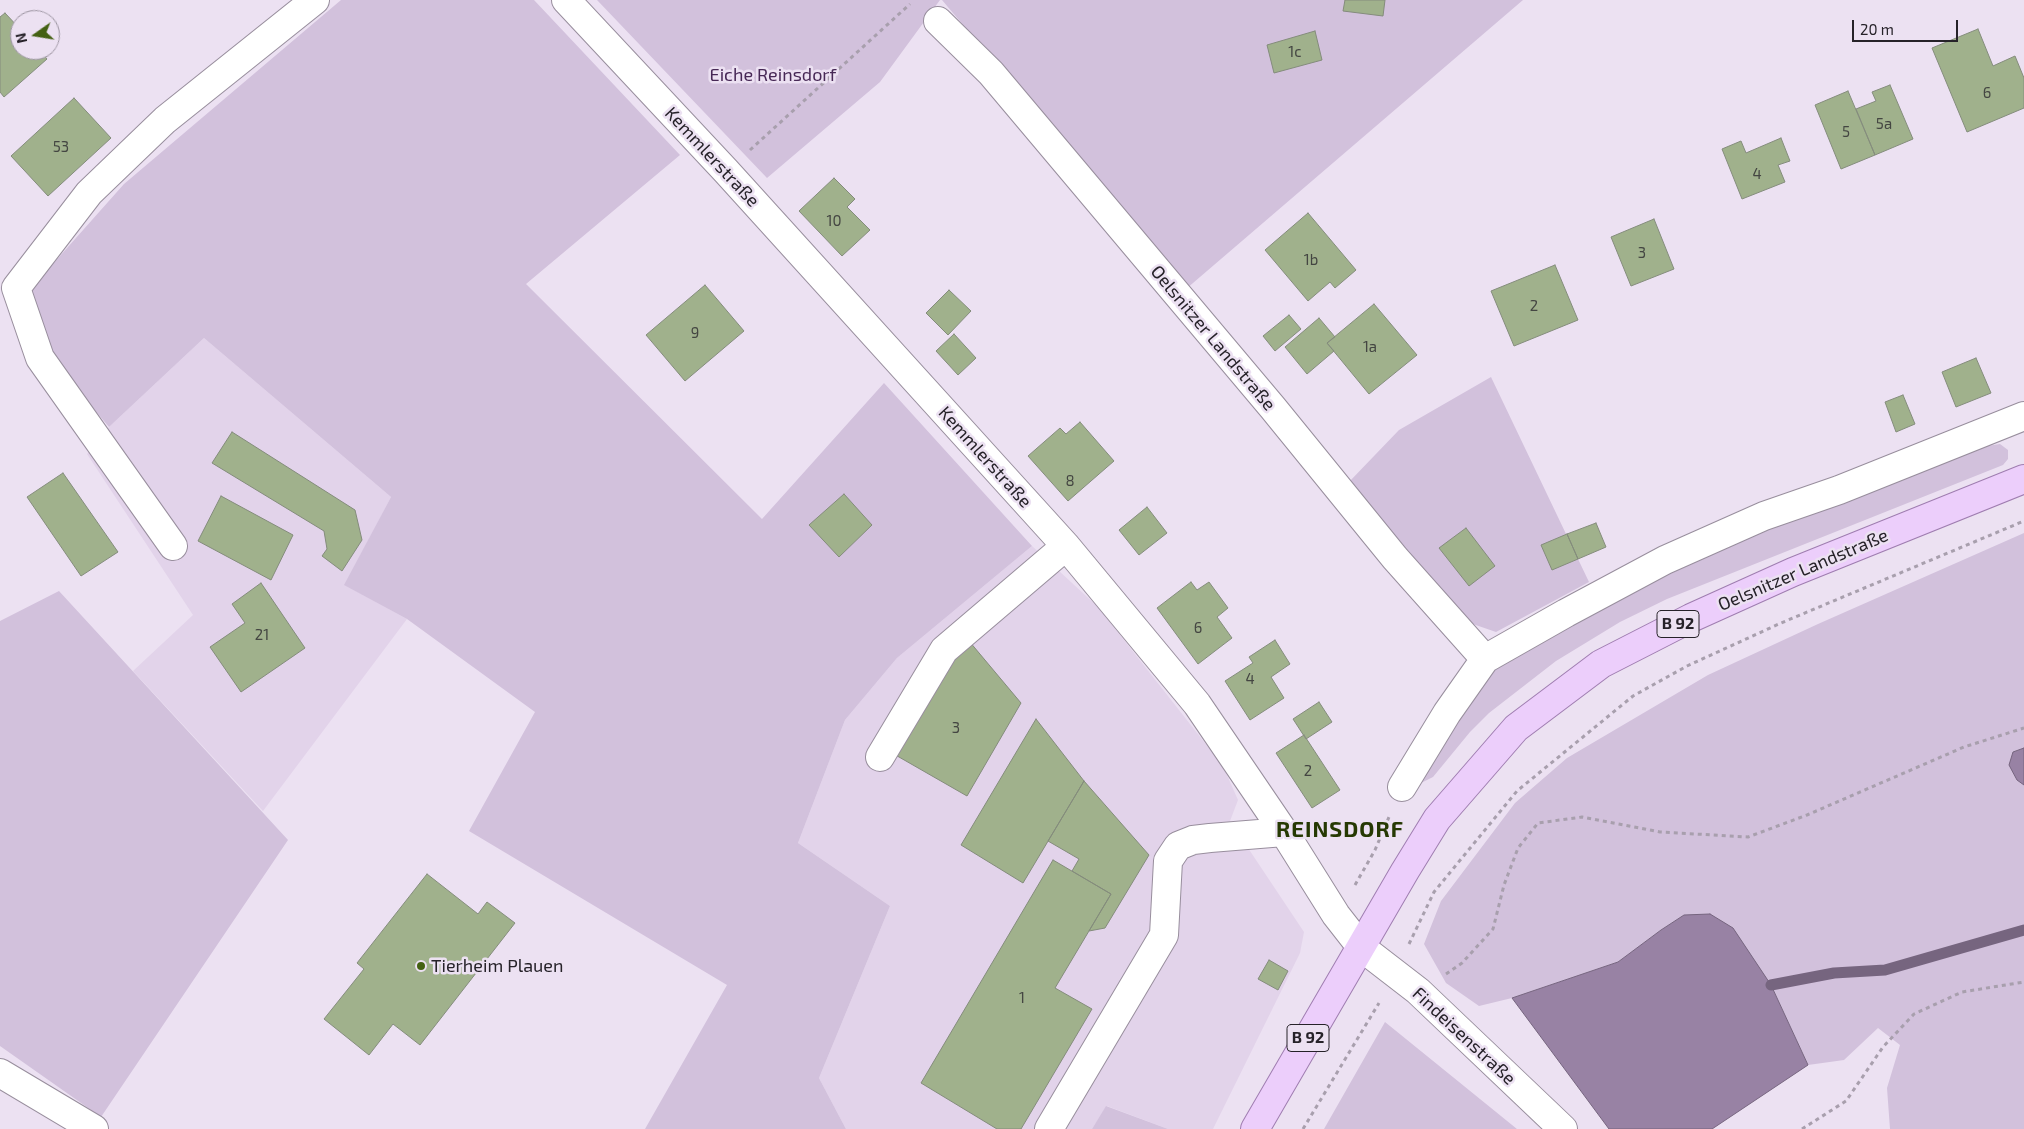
<!DOCTYPE html>
<meta charset="utf-8">
<style>
body{margin:0}
#map{position:relative;width:2024px;height:1129px;overflow:hidden;background:#ece1f2;font-family:"Exo 2",sans-serif}
canvas{display:block}
.north{position:absolute;left:10px;top:10px;width:50px;height:50px;box-sizing:border-box;background:#ece1f2;border:1px solid #9d95a2;border-radius:50%;rotate:257deg;font-size:14px;font-weight:700;line-height:20px;text-align:center;color:#262229}
.north::after{content:'';display:block;margin:auto;width:18px;height:22px;background:#446113;clip-path:polygon(50% 0,100% 100%,50% 72%,0 100%)}
.scale{position:absolute;left:1852px;top:20px;width:106px;height:22px;box-sizing:border-box;border:2px solid #262229;border-top:0;padding-left:6px;font-size:15px;line-height:18px;white-space:nowrap;color:#262229;-webkit-text-stroke:4px #ece1f2;paint-order:stroke}
</style>
<div id="map">
<canvas width="2024" height="1129"></canvas>
<div class="north">N</div>
<div class="scale">20 m</div>
</div>
<script>
const c = document.querySelector('canvas').getContext('2d');
c.lineJoin = 'round';
function fill(path, color) {
  c.fillStyle = color;
  c.fill(path, 'evenodd');
}
function toPath(rows) {
  const path = new Path2D();
  for (const r of rows) {
    path.moveTo(r[0], r[1]);
    for (let i = 2; i < r.length; i += 2) path.lineTo(r[i], r[i + 1]);
  }
  return path;
}
function stroke(path, color, width, dash) {
  c.strokeStyle = color;
  c.lineWidth = width;
  c.lineCap = dash ? 'butt' : 'round';
  c.setLineDash(dash || []);
  c.stroke(path);
}
function write(font, color, halo, rows, align = 'center') {
  c.font = font + ' "Exo 2",sans-serif';
  c.lineWidth = 5;
  c.setLineDash([]);
  c.textBaseline = 'middle';
  c.strokeStyle = halo;
  c.fillStyle = color;
  for (const [text, x, y, turn = 0] of rows) {
    c.save();
    c.translate(x, y);
    c.rotate((+turn || 0) * Math.PI / 180);
    c.textAlign = isNaN(turn) ? turn : align;
    if (halo) c.strokeText(text, 0, 0);
    c.fillText(text, 0, 0);
    c.restore();
  }
}
const built = toPath([
 [204,338,391,497,345,585,407,619,263,811,133,671,193,615,87,454,109,427],
 [1032,546,1098,607,1223,766,1238,800,1230,821,1304,932,1300,953,1213,1129,1168,1129,1107,1106,1092,1129,846,1129,819,1078,890,906,798,843,845,720,897,658]
]);
const green = toPath([
 [341,0,534,0,680,155,526,284,762,519,884,383,1032,546,897,658,845,720,798,843,890,906,819,1078,846,1129,645,1129,727,985,469,831,535,712,407,619,344,585,391,497,204,338,109,427,11,311,124,184],
 [597,0,940,0,880,82,767,178],
 [942,0,1523,0,1186,289],
 [1491,377,1589,582,1496,632,1467,622,1349,482,1399,430],
 [2000,444,2008,450,2008,459,2003,465,1667,599,1620,622,1556,661,1489,713,1470,732,1433,777,1421,783,1422,770,1447,724,1500,662,1646,576,1827,506,1875,491,1987,446],
 [2024,533,2024,748,2013,752,2024,785,2024,1129,1890,1129,1887,1088,1900,1045,1878,1028,1844,1060,1808,1065,1771,985,1684,915,1661,930,1618,962,1512,998,1479,1006,1446,983,1424,944,1441,901,1515,803,1567,758,1708,675,1818,624],
 [59,591,288,840,101,1117,0,1046,0,621],
 [1385,1022,1517,1129,1324,1129],
 [1106,1106,1168,1129,1092,1129]
]);
const water = toPath([
 [2024,748,2024,785,2017,780,2009,765,2013,752,2024,748],
 [1710,914,1733,928,1771,985,1808,1065,1712,1129,1609,1129,1512,998,1618,962,1661,930,1684,915,1710,914]
]);
const stream = toPath([
 [1771,985,1834,973,1885,970,2024,930]
]);
const building = toPath([
 [1345,0,1385,0,1383,16,1343,11,1345,0],
 [5,13,20,29,20,50,39,50,47,59,4,97,0,92,0,17,5,13],
 [1978,29,1993,66,2015,56,2024,78,2024,108,1967,132,1932,48,1978,29],
 [1315,31,1322,60,1274,73,1267,45,1315,31],
 [1890,85,1913,139,1875,155,1856,109,1876,101,1872,92,1890,85],
 [1848,91,1875,155,1841,169,1815,105,1848,91],
 [74,98,111,138,48,196,11,156,74,98],
 [1781,138,1790,161,1778,165,1785,182,1742,199,1722,149,1741,141,1746,153,1781,138],
 [834,178,855,199,847,207,870,230,842,256,799,211,834,178],
 [1308,213,1356,270,1335,288,1330,282,1308,301,1265,250,1308,213],
 [1654,219,1674,269,1631,286,1611,237,1654,219],
 [1555,265,1578,320,1514,346,1491,291,1555,265],
 [705,285,744,331,685,381,646,335,705,285],
 [949,290,971,311,948,335,926,313,949,290],
 [1374,304,1417,355,1369,394,1327,343,1374,304],
 [1289,315,1301,329,1275,351,1263,336,1289,315],
 [1319,318,1335,337,1327,343,1334,351,1307,374,1285,347,1319,318],
 [954,334,976,358,958,375,936,351,954,334],
 [1976,358,1991,393,1956,407,1942,372,1976,358],
 [1903,395,1915,424,1896,432,1885,402,1903,395],
 [1080,422,1114,461,1068,501,1028,456,1060,428,1066,434,1080,422],
 [232,432,355,510,362,540,342,571,322,556,327,549,324,531,212,463,232,432],
 [63,473,118,552,81,576,27,497,63,473],
 [844,494,872,525,839,557,809,525,844,494],
 [221,496,293,535,271,580,198,541,221,496],
 [1147,507,1167,533,1139,555,1119,530,1147,507],
 [1596,523,1606,547,1578,559,1567,534,1596,523],
 [1466,528,1495,566,1469,586,1439,548,1466,528],
 [1567,534,1578,559,1552,570,1541,545,1567,534],
 [1191,582,1197,590,1209,582,1228,608,1217,617,1232,638,1198,664,1157,608,1191,582],
 [261,583,305,648,241,692,210,647,245,623,232,604,261,583],
 [1275,640,1290,664,1271,677,1284,698,1250,720,1225,681,1253,663,1249,657,1275,640],
 [969,641,1021,703,967,796,892,753,949,654,969,641],
 [1319,702,1332,722,1306,739,1293,719,1319,702],
 [1036,719,1084,781,1023,883,961,845,1036,719],
 [1304,735,1340,790,1312,808,1276,753,1304,735],
 [1084,781,1149,855,1105,928,1089,931,1111,894,1072,871,1079,859,1048,841,1084,781],
 [1053,860,1111,894,1055,988,1092,1009,1021,1129,997,1129,921,1083,1053,860],
 [427,874,478,914,487,902,515,923,420,1045,393,1024,369,1055,324,1019,364,969,357,963,427,874],
 [1269,960,1288,971,1278,990,1258,979,1269,960]
]);
const path = toPath([
 [750,150,910,4],
 [1355,885,1375,850,1389,817],
 [1409,944,1434,892,1517,791,1633,696,1687,666,1781,623,2024,521],
 [1446,974,1462,963,1493,929,1504,885,1518,848,1538,823,1582,817,1660,832,1748,837,1807,815,1964,747,2024,728],
 [1303,1129,1379,1003],
 [1802,1129,1846,1101,1883,1047,1914,1014,1962,992,2024,982]
]);
const minor = toPath([
 [566,0,726,171,1066,546,1197,704,1284,832,1336,915,1361,947,1418,991,1563,1129],
 [938,21,991,73,1273,408,1395,558,1485,659,1447,713,1402,787],
 [173,546,40,358,16,288,89,193,165,120,315,0],
 [1485,659,1566,613,1665,560,1764,516,1839,490,2024,416],
 [880,757,944,650,1066,546],
 [0,1073,94,1129],
 [1049,1129,1164,935,1168,861,1178,846,1193,840,1210,838,1284,832]
]);
const major = toPath([
 [1255,1129,1405,871,1437,819,1516,728,1601,664,1691,618,1793,572,2024,479]
]);
const markers = [
 [421,966,5,"#446113"]
];
const numberNames = [
 ["1c",1295,52],
 ["6",1987,93],
 ["5a",1884,124],
 ["5",1846,132],
 ["53",61,147],
 ["4",1757,174],
 ["10",834,221],
 ["3",1642,253],
 ["1b",1311,260],
 ["2",1534,306],
 ["9",695,333],
 ["1a",1370,347],
 ["8",1070,481],
 ["6",1198,628],
 ["21",262,635],
 ["4",1250,679],
 ["3",956,728],
 ["2",1308,771],
 ["1",1022,998]
];
const shields = [
 [1678,624,42],
 [1308,1038,42]
];
const shieldNames = [
 ["B 92",1678,624],
 ["B 92",1308,1038]
];
const parkNames = [
 ["Eiche Reinsdorf",773,75]
];
const streetNames = [
 ["Kemmlerstraße",712,157,47],
 ["Oelsnitzer Landstraße",1213,338,50],
 ["Kemmlerstraße",985,457,48],
 ["Oelsnitzer Landstraße",1803,570,-23],
 ["Findeisenstraße",1464,1036,43]
];
const poiNames = [
 ["Tierheim Plauen",431,966]
];
const districtNames = [
 ["REINSDORF",1340,830]
];
fill(built, '#e2d3ea');
fill(green, '#d2c1dc');
fill(water, '#9882a4');
stroke(water, '#76657f', 1);
stroke(stream, '#76657f', 11);
fill(building, '#a0b18c');
stroke(building, '#848c7c', 1);
stroke(minor, '#988e9d', 30);
stroke(major, '#9f7db0', 30);
stroke(path, '#a89fad', 3, [4, 4]);
stroke(minor, '#fff', 28);
stroke(major, '#eccefb', 28);
for (const [x, y, r, color] of markers) {
  const dot = new Path2D();
  dot.arc(x, y, r, 0, 2 * Math.PI);
  c.fillStyle = color;
  c.fill(dot);
  stroke(dot, '#ece1f2', 2);
}
write('15px', '#444642', null, numberNames);
for (const [x, y, w] of shields) {
  const box = new Path2D();
  box.roundRect(x - w / 2, y - 13.5, w, 27, 4);
  c.fillStyle = '#ece1f2';
  c.fill(box);
  stroke(box, '#262229', 1);
}
write('bold 16px', '#262229', null, shieldNames);
write('18px', '#472856', '#ece1f2', parkNames);
write('18px', '#262229', '#ece1f2', streetNames);
write('18px', '#262229', '#ece1f2', poiNames, 'left');
c.letterSpacing = '1px';
write('bold 22px', '#263903', '#ece1f2', districtNames);
c.letterSpacing = '0px';
</script>
